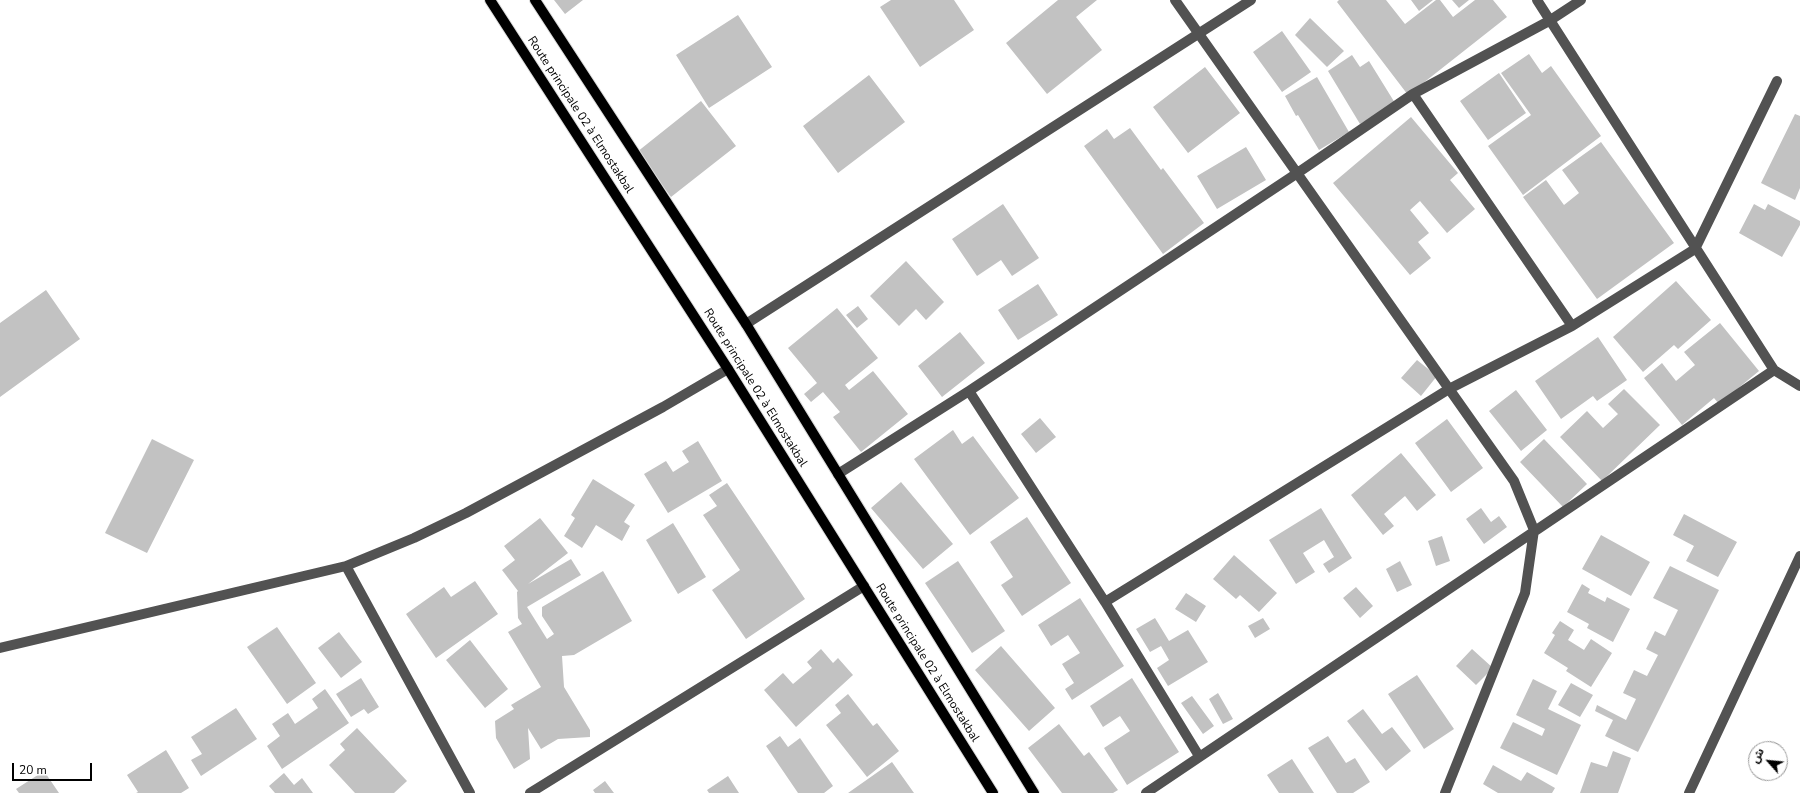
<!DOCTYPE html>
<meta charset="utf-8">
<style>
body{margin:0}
#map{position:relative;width:1800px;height:793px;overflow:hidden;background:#fff;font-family:"Nunito Sans","Noto Sans Arabic",sans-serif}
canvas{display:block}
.north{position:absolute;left:1748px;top:741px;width:40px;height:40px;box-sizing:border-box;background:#fff;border:1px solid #999;border-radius:50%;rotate:297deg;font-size:11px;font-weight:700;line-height:16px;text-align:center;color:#000}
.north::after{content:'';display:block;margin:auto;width:14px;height:18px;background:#000;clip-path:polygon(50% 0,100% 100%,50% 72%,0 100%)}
.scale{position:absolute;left:12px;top:763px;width:80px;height:18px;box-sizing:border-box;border:2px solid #000;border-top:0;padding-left:5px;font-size:12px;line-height:14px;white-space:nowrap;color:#000;-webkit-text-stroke:3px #fff;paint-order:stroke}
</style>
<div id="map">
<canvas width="1800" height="793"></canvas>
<div class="north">ش</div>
<div class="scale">20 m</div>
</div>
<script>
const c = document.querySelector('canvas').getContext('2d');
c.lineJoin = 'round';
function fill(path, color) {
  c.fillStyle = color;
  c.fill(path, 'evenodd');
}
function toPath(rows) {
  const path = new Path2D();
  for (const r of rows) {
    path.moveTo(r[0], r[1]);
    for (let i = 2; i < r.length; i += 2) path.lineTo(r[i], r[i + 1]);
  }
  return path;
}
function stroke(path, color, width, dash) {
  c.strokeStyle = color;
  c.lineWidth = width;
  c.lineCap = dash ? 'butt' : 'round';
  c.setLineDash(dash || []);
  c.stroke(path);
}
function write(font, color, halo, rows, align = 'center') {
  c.font = font + ' "Nunito Sans",sans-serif';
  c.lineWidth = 3.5;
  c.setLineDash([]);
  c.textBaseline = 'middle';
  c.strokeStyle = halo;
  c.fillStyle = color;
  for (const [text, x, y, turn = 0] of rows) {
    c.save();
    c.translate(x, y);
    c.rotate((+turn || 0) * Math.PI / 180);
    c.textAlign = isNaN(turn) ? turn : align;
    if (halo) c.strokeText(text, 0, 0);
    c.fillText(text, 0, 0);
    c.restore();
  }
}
const building = toPath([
 [554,0,583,0,565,14],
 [891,0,954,0,974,30,920,67,880,7],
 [1058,0,1097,0,1076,17,1102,50,1047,94,1006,43],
 [1339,0,1386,0,1405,24,1436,0,1440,0,1453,17,1475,0,1493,0,1507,17,1408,95,1337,2],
 [1411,0,1433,0,1419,11],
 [1452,0,1469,0,1459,8],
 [738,15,772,67,709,108,676,55],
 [1310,18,1344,51,1327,67,1295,35],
 [1282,31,1311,72,1282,92,1253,52],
 [1529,54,1542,73,1551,66,1601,136,1523,195,1488,146,1531,115,1501,73],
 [1352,55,1360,67,1369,61,1395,103,1360,124,1328,71],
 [1205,67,1240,113,1188,153,1153,107],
 [1499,73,1526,113,1488,140,1460,101],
 [869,75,905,122,838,173,803,126],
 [1317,77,1349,132,1319,150,1298,115,1296,116,1285,96],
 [701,101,736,146,671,197,637,152],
 [1795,114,1800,116,1800,188,1795,200,1761,183],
 [1411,117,1458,173,1450,180,1475,209,1447,233,1420,201,1410,210,1429,233,1418,242,1431,258,1410,275,1333,183],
 [1130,128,1161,170,1163,168,1204,223,1163,254,1084,146,1107,129,1114,139],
 [1601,142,1674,243,1597,299,1523,197,1546,180,1564,205,1579,193,1562,170],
 [1246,147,1266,180,1217,209,1197,176],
 [1003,204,1039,258,1012,276,1001,260,977,276,952,239],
 [1754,204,1765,210,1768,204,1800,221,1800,225,1782,257,1739,233],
 [906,261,944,302,926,320,916,309,899,326,870,296],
 [1676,281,1711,320,1678,349,1674,345,1643,372,1613,337],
 [1038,284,1058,315,1018,340,998,310],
 [46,290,80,339,0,397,0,323],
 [858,306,868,319,857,328,846,315],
 [837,308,878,358,845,385,849,390,873,371,908,414,861,452,833,417,840,412,823,392,811,402,804,394,817,383,788,348],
 [1720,323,1759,371,1719,404,1714,398,1682,425,1644,378,1662,363,1676,381,1695,365,1684,352],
 [960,332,985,363,942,397,918,366],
 [1598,337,1627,380,1597,401,1593,396,1561,419,1535,381],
 [1417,360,1437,376,1421,396,1401,378],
 [1624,389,1660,425,1602,481,1560,437,1587,411,1603,428,1618,414,1608,404],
 [1516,390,1547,430,1521,451,1489,411],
 [1040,418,1056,437,1036,453,1021,434],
 [1447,419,1483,468,1451,492,1415,443],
 [953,430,962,444,973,436,1019,498,970,535,914,459],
 [152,439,194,460,147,553,105,533],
 [1544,439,1587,484,1563,507,1520,462],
 [698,441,722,481,668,513,644,474,666,461,673,472,689,462,682,451],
 [1401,453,1436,495,1417,511,1405,496,1384,514,1394,526,1383,535,1351,495],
 [593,479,635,505,624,522,630,526,622,541,596,525,582,548,564,536,575,518,571,515],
 [901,482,953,544,923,569,871,508],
 [727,483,805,599,746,639,712,590,740,570,703,515,717,506,709,495],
 [1321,508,1352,558,1329,573,1323,564,1334,557,1324,540,1303,553,1315,572,1296,584,1269,540],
 [1481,508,1491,522,1499,516,1507,527,1484,544,1466,519],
 [1684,514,1737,542,1718,577,1686,561,1694,546,1673,535],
 [1027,517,1071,583,1022,616,1001,585,1013,577,990,542],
 [540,518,568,553,528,584,571,559,581,575,527,607,547,639,554,634,542,616,542,607,603,571,632,621,574,655,562,656,564,687,590,730,590,737,558,739,541,749,528,728,530,759,514,769,496,738,495,721,514,709,511,705,541,687,508,632,522,624,518,618,517,592,518,591,502,570,515,560,504,546],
 [673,523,706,577,678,594,646,540],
 [1601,535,1650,562,1631,596,1582,569],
 [1442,536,1450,561,1436,566,1428,541],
 [1234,555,1277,593,1259,612,1240,595,1236,599,1213,579],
 [958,561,1005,631,972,653,925,583],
 [1400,561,1412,585,1397,592,1386,569],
 [1670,566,1719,590,1638,752,1605,736,1613,720,1595,711,1597,705,1626,720,1636,699,1623,693,1634,670,1647,676,1658,655,1646,649,1655,631,1665,636,1678,610,1653,598],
 [475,581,498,614,436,658,406,614,444,587,451,597],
 [1582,584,1590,589,1588,593,1605,602,1607,597,1630,609,1613,642,1587,628,1589,624,1567,612],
 [1356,587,1373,606,1360,618,1343,598],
 [1186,593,1206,606,1196,622,1175,609],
 [1080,598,1124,666,1072,700,1065,689,1074,683,1062,664,1080,653,1068,635,1051,646,1038,625],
 [1155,618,1169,641,1188,630,1208,662,1168,686,1157,668,1169,660,1161,646,1150,652,1136,629],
 [1263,618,1270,629,1255,638,1248,626],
 [1560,621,1574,630,1568,640,1584,650,1591,639,1612,653,1591,687,1566,671,1568,668,1544,653,1555,635,1552,633],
 [277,627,316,683,287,704,247,647],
 [339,632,362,662,341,678,318,648],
 [470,640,508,689,485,708,446,660],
 [1001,646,1055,708,1029,731,975,670],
 [821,649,833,663,838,658,853,675,796,727,764,690,783,673,793,684,812,668,807,662],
 [1472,649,1493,668,1476,685,1456,666],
 [1417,675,1454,729,1424,749,1388,694],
 [361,678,379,707,368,714,364,709,351,717,336,694],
 [1132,678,1179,752,1127,785,1104,748,1130,731,1120,716,1103,727,1090,706],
 [1533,679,1557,691,1548,709,1581,725,1557,775,1500,748,1513,722,1542,736,1545,729,1516,715],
 [1571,683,1593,695,1580,717,1558,705],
 [325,689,349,723,282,769,267,746,280,736,272,724,288,713,295,724,318,708,312,699],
 [1218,693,1233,719,1223,724,1209,699],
 [848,694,873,726,877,723,899,751,867,777,826,725,841,713,835,705],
 [1192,696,1214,726,1203,734,1181,703],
 [236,708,257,739,201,776,191,760,202,754,191,737],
 [1363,709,1382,734,1392,727,1411,751,1386,771,1347,721],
 [1059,724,1084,756,1089,752,1118,790,1113,793,1062,793,1028,748],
 [357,728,407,781,394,793,355,793,329,765,345,750,340,744],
 [780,736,788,747,800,738,833,786,824,793,798,793,766,746],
 [1328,736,1346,763,1355,758,1370,782,1353,793,1337,793,1308,748],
 [166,750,189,788,181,793,136,793,138,792,127,775],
 [1613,751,1631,758,1618,793,1580,793,1591,762,1607,767],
 [1292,759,1314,793,1279,793,1267,775],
 [892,762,914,793,848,793],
 [1493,765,1521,781,1527,772,1555,788,1552,793,1498,793,1483,784],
 [44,771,59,793,19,793,16,789],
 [284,773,294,785,302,778,313,793,275,793,269,786],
 [728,776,739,793,709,793,707,790],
 [605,781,614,793,595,793,593,790]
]);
const minor = toPath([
 [1175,0,1514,481,1534,530,1525,593,1445,793],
 [1537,0,1774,370,1800,386],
 [1413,94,1572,326],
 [746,324,1251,0],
 [969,391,1105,602,1199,756],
 [838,474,969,391,1296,174,1413,94,1549,21,1581,0],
 [346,566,470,793],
 [1105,602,1449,389,1572,326,1695,249,1777,81],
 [0,648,346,566,414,538,466,513,663,407,728,369],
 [530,793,864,586],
 [1146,793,1774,370],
 [1689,793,1800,556]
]);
const major = toPath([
 [490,0,728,369,993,793],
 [535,0,746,324,1034,793]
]);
const streetNames = [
 ["Route principale 02 à Elmostakbal",580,115,57],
 ["Route principale 02 à Elmostakbal",755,388,58],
 ["Route principale 02 à Elmostakbal",927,663,58]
];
fill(building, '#c2c2c2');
stroke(major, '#dbdbdb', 12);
stroke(minor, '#525252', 10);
stroke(major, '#000', 10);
write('12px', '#000', '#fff', streetNames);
</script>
